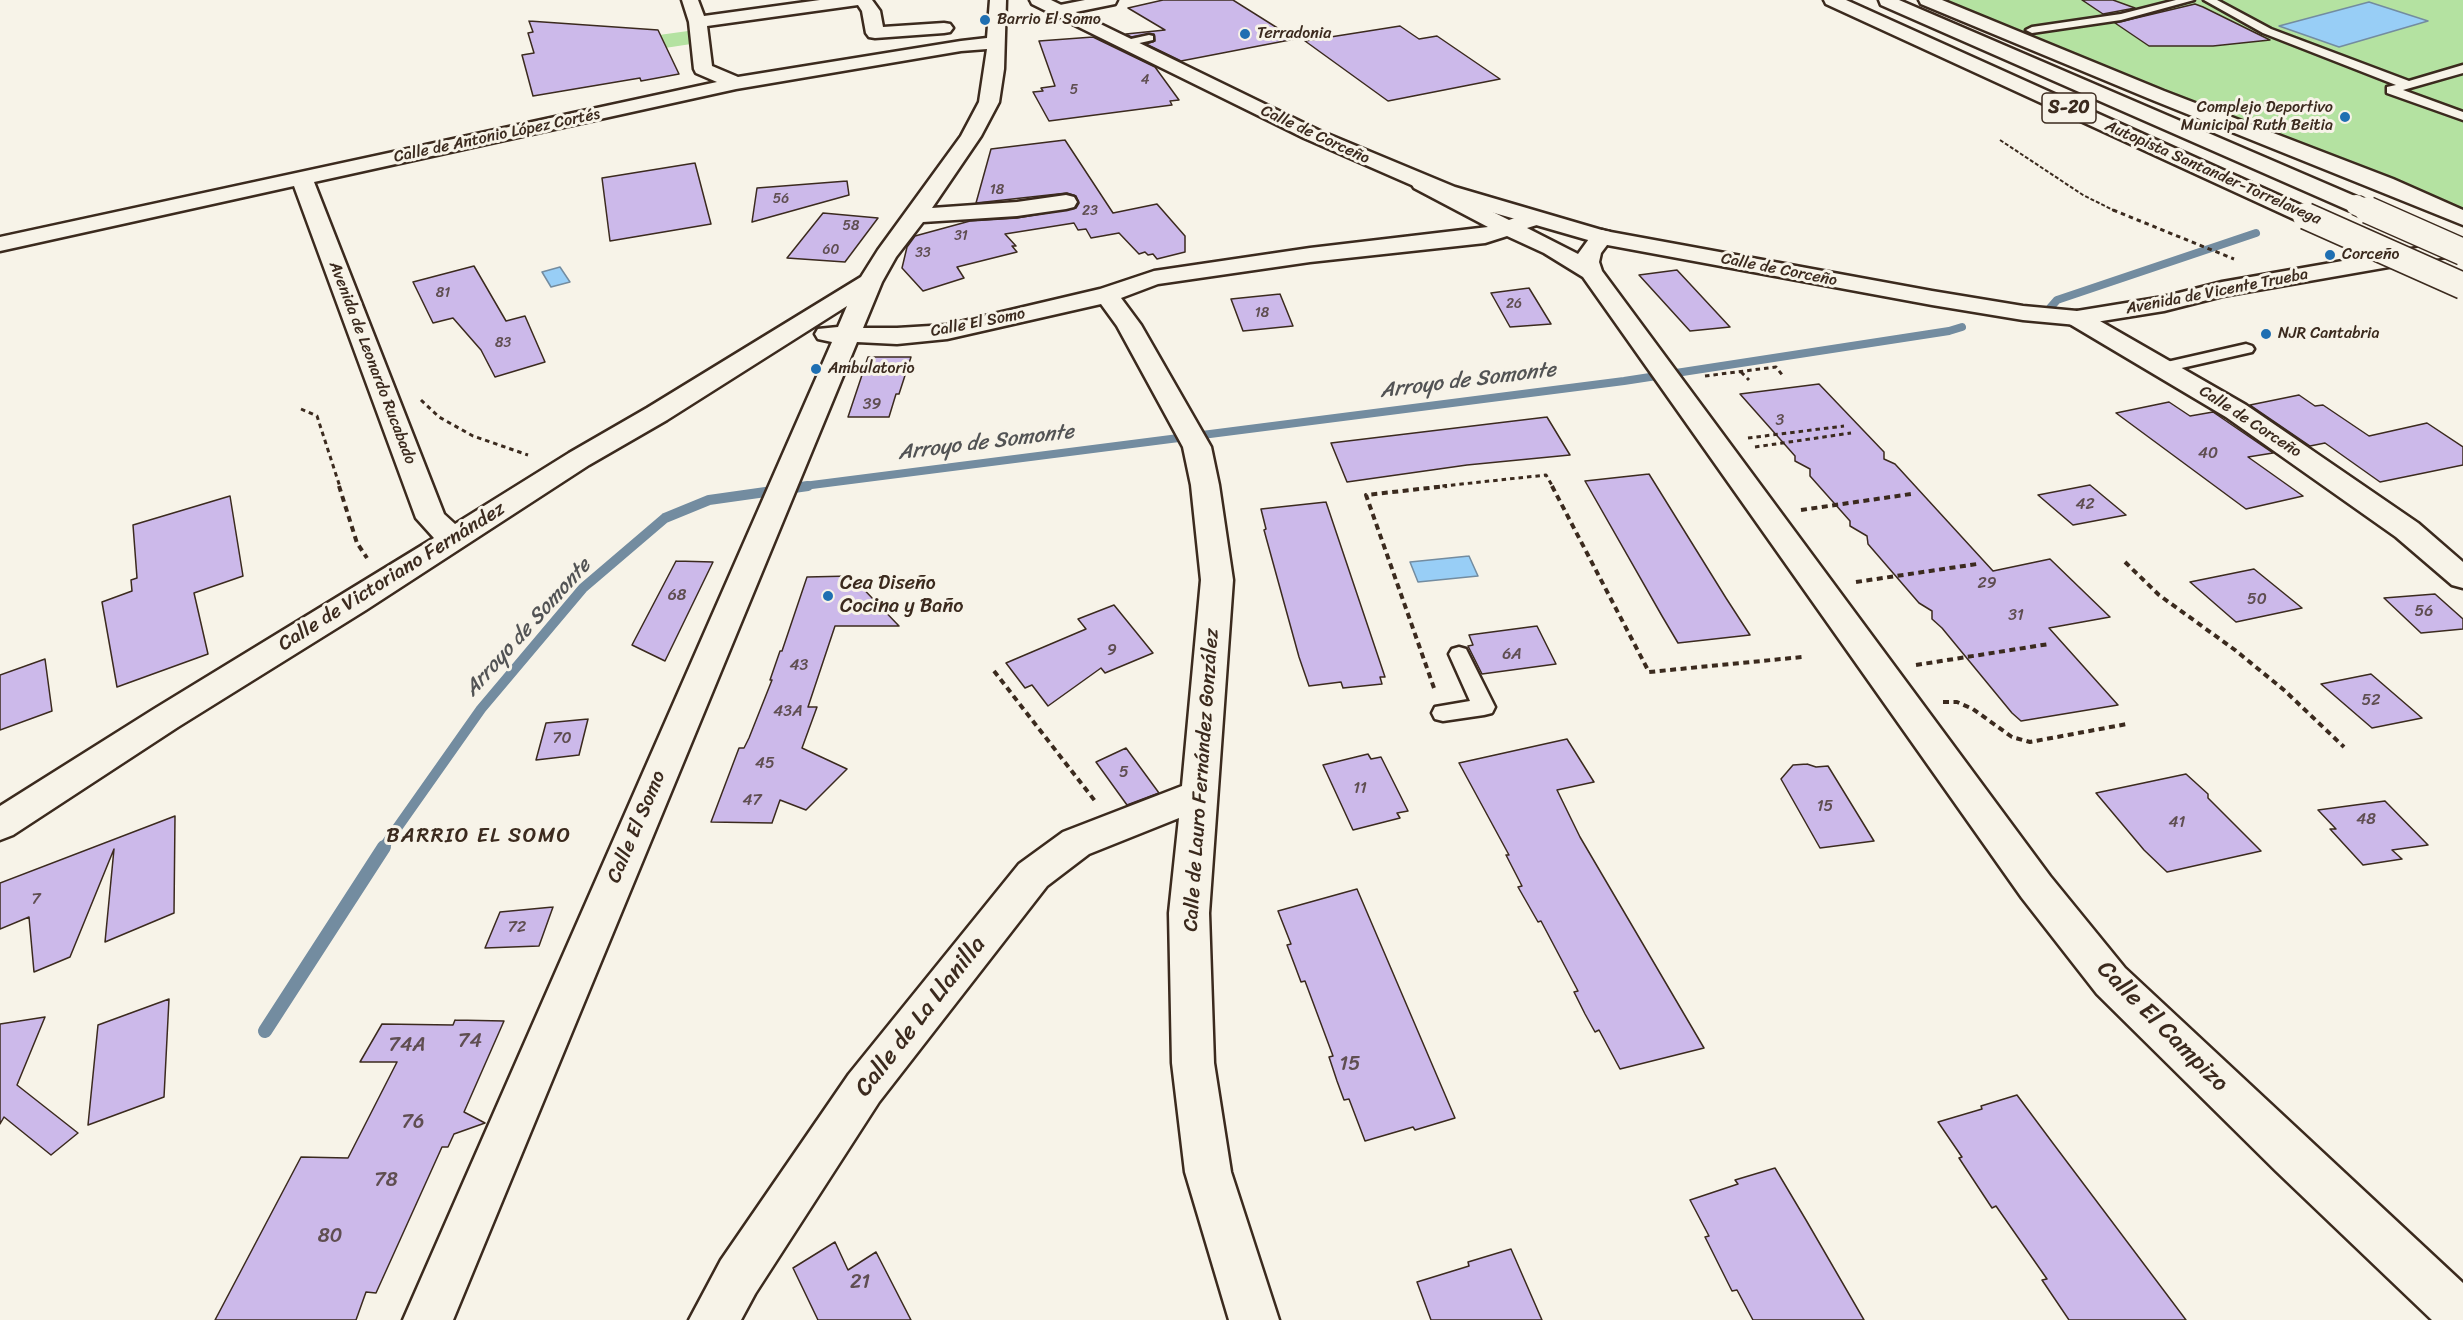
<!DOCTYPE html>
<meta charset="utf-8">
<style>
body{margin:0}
canvas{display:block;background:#f7f3e8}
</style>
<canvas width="2463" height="1320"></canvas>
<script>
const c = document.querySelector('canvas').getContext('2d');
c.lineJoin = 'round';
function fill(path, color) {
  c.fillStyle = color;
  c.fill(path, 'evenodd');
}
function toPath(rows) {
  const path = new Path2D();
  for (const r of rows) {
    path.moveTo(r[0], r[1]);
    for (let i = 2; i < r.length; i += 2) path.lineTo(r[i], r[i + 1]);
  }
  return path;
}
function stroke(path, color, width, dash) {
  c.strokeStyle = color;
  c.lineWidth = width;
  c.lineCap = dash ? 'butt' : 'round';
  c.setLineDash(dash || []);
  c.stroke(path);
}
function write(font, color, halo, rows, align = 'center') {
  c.font = font + ' Sriracha,sans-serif';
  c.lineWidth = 6;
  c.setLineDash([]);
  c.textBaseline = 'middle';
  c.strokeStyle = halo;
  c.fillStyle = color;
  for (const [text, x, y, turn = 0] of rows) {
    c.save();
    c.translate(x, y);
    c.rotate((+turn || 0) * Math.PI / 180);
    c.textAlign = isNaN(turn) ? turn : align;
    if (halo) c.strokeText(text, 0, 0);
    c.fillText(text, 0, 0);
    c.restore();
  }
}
const green = toPath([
 [1939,0,2463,0,2463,212],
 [688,31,691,44,665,48,659,35]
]);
const water = toPath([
 [2369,2,2428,21,2339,47,2279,26,2369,2],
 [560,267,570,282,551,287,542,272,560,267],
 [1469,556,1478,576,1418,582,1410,562,1469,556]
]);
const streamFar2 = toPath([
 [2050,308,2057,300,2256,233],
 [796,487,1624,381,1949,331,1962,327]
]);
const streamFar1 = toPath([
 [383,848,481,709,583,588,665,518,709,500,808,486]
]);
const stream = toPath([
 [265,1031,384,847]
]);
const building = toPath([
 [1163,0,1233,0,1295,39,1181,61,1146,44,1155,41,1154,34,1131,37,1126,34,1165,30,1128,8,1163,0],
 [2082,0,2113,0,2135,8,2103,14,2082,0],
 [2195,4,2203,7,2270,40,2213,46,2149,46,2115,23,2195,4],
 [529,21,658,30,679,74,641,81,640,78,533,96,522,55,534,53,528,33,533,32,529,21],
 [1400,26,1419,39,1437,36,1500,79,1388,101,1305,41,1400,26],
 [1093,37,1155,67,1179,100,1170,101,1172,105,1049,121,1033,92,1043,91,1041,88,1055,86,1039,41,1093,37],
 [1065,140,1113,213,1157,204,1185,236,1185,252,1157,259,1153,254,1148,255,1145,252,1139,254,1119,233,1091,238,1086,229,1078,230,1074,223,1005,234,1016,246,1012,246,1017,252,957,267,964,278,923,291,902,268,907,247,915,236,970,221,1017,218,1076,208,1079,203,1076,196,1067,193,976,203,991,149,1065,140],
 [695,163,711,224,610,241,602,178,695,163],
 [847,181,849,195,752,222,757,188,847,181],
 [823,213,878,218,845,262,787,258,823,213],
 [474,266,506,321,525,316,545,362,495,377,481,350,453,318,433,323,413,282,474,266],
 [1677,270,1730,327,1690,331,1639,275,1677,270],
 [1529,288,1551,324,1510,327,1491,293,1529,288],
 [1280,294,1293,326,1243,331,1231,299,1280,294],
 [868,357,911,357,899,394,896,394,889,417,848,417,868,357],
 [1819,384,1884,452,1884,459,1895,464,1993,571,2050,559,2110,617,2049,628,2118,705,2021,721,2012,713,1942,628,1932,619,1932,611,1919,603,1868,544,1867,536,1850,526,1850,521,1810,476,1810,469,1795,461,1795,456,1740,394,1819,384],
 [2299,395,2315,406,2323,405,2369,436,2427,423,2463,447,2463,465,2380,482,2325,443,2310,446,2250,405,2299,395],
 [2169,402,2190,416,2213,412,2273,453,2248,457,2303,496,2246,509,2116,413,2169,402],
 [1547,417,1570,455,1467,465,1347,482,1331,443,1547,417],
 [1649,474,1726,598,1750,635,1678,643,1662,616,1585,481,1649,474],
 [2090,485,2126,515,2073,525,2038,495,2090,485],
 [230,496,243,576,194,593,208,654,117,687,102,602,132,591,131,580,137,578,133,525,230,496],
 [1326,502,1385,677,1380,677,1382,684,1343,688,1341,682,1309,686,1299,657,1264,530,1266,529,1261,509,1326,502],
 [676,561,713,562,665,661,632,645,676,561],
 [2254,569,2302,608,2236,622,2190,582,2254,569],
 [851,576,899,626,835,626,808,707,817,707,802,748,847,769,806,810,780,800,772,823,711,822,739,748,744,748,749,738,772,680,770,680,780,651,782,651,807,577,851,576],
 [2435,594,2463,619,2463,629,2421,633,2384,598,2435,594],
 [1114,605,1153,653,1105,673,1101,668,1048,706,1032,685,1025,688,1006,663,1086,629,1078,619,1114,605],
 [1537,626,1556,664,1482,674,1468,646,1473,645,1469,635,1537,626],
 [45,659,52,711,0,730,0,675,45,659],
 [2371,674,2422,718,2372,728,2321,684,2371,674],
 [588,719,579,755,536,760,546,723,588,719],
 [1567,739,1594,782,1557,790,1580,837,1704,1048,1620,1069,1599,1030,1595,1032,1585,1014,1574,992,1578,991,1541,921,1538,922,1518,887,1522,886,1506,855,1509,855,1459,763,1567,739],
 [1126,748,1159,793,1127,805,1096,762,1126,748],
 [1368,754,1371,759,1381,757,1408,811,1397,813,1400,818,1353,830,1323,765,1368,754],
 [1807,764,1816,767,1828,766,1874,841,1820,848,1781,779,1793,765,1807,764],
 [2186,774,2208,794,2208,798,2261,851,2167,872,2144,850,2096,793,2186,774],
 [2385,801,2428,845,2392,850,2402,859,2363,865,2330,829,2336,829,2318,810,2385,801],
 [175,816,174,913,105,942,114,849,70,957,34,972,29,917,0,929,0,883,175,816],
 [1357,889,1455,1118,1415,1130,1413,1127,1365,1141,1349,1099,1344,1100,1337,1081,1329,1057,1333,1056,1305,981,1301,982,1295,966,1287,945,1291,944,1278,911,1357,889],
 [553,907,539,946,485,948,500,912,553,907],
 [169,999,164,1097,88,1125,98,1025,169,999],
 [45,1017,17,1085,78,1133,51,1155,4,1117,0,1124,0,1024,45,1017],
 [455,1020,504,1021,464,1112,485,1123,454,1134,448,1147,442,1147,376,1293,366,1292,356,1320,215,1320,301,1157,348,1158,397,1062,360,1062,382,1024,453,1025,455,1020],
 [2017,1095,2052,1142,2186,1320,2069,1320,2042,1280,2047,1279,1996,1206,1992,1208,1959,1158,1962,1157,1938,1122,1982,1109,1981,1106,2017,1095],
 [1775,1168,1806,1220,1864,1320,1753,1320,1737,1290,1732,1291,1705,1237,1709,1236,1690,1200,1738,1184,1735,1180,1775,1168],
 [835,1242,848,1270,876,1252,911,1320,818,1320,793,1268,835,1242],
 [1511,1249,1542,1320,1431,1320,1417,1282,1469,1266,1468,1262,1511,1249]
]);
const pathFar2 = toPath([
 [2000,140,2083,195,2117,212]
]);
const pathFar1 = toPath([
 [2113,210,2234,259],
 [1741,372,1749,380],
 [1705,376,1776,367,1783,376],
 [421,400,439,417,473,436,528,455],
 [301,409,317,416,340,487],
 [1748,438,1844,426],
 [1755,447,1851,433],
 [1434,487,1546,475,1553,487]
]);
const path = toPath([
 [339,486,357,543,367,558],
 [1552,486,1649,672,1802,657],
 [1801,510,1911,494],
 [2125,562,2159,595,2235,650,2284,690,2344,747],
 [1856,582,1977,564],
 [1916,665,2049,644],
 [994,671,1095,801],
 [1434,688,1366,495,1447,486],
 [1943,702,1957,702,1973,709,2012,737,2030,742,2127,724]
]);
const lane = toPath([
 [2176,0,2194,0,2121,20,2032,33,2026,30,2032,27,2121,14,2176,0],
 [2204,0,2217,0,2271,29,2409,81,2463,65,2463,73,2403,90,2463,112,2463,120,2387,93,2387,87,2396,85,2263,33,2204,0],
 [1149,35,1153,36,1153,40,1126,46,1120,43,1122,41,1149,35],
 [2246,344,2252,346,2254,349,2252,352,2164,372,2156,367,2158,364,2246,344],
 [1459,647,1466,649,1495,707,1492,713,1484,715,1443,721,1435,719,1432,713,1435,707,1470,701,1449,654,1452,649,1459,647]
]);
const street = toPath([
 [682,0,698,0,704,16,820,0,872,0,880,11,883,27,944,23,950,24,953,28,950,32,944,33,875,38,869,37,866,33,862,11,858,5,707,26,712,66,738,77,961,41,987,38,990,0,1006,0,1004,69,999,102,981,136,932,208,1017,202,1066,195,1074,197,1077,202,1074,207,1066,209,1017,216,923,222,896,257,882,282,863,328,897,328,947,325,1100,289,1154,271,1310,248,1488,227,1414,188,1411,183,1414,178,1422,177,1509,220,1532,212,1540,214,1543,219,1540,224,1527,228,1578,254,1594,232,1602,230,1610,232,1613,237,1601,253,1599,262,1602,271,2050,876,2125,968,2463,1283,2463,1320,2432,1320,2276,1171,2097,994,2022,898,1583,277,1544,253,1507,236,1485,243,1310,262,1158,284,1121,298,1141,325,1211,447,1219,485,1233,580,1209,913,1214,1063,1231,1172,1279,1320,1229,1320,1185,1172,1172,1063,1169,913,1179,818,1089,854,1047,886,879,1102,755,1294,741,1320,689,1320,721,1260,849,1074,1019,864,1063,832,1182,786,1201,580,1191,485,1183,447,1117,326,1101,304,947,339,897,344,857,342,453,1320,403,1320,832,342,818,339,815,334,818,329,838,327,847,306,667,420,589,465,366,610,178,727,13,835,0,840,0,806,154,709,434,538,416,518,294,186,0,251,0,237,717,82,696,73,694,69,689,22,682,0],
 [987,49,979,102,961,136,878,250,861,277,647,408,569,453,455,524,444,514,314,182,736,89,961,51,987,49],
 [1085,0,1117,0,1115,4,1061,15,1055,14,1052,10,1055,6,1085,0],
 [1919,0,1942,0,2164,91,2393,179,2463,210,2463,225,2150,99,1921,4,1919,0],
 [2077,311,2086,313,2246,405,2418,523,2463,562,2463,588,2452,585,2396,537,2226,417,2068,323,2065,318,2068,313,2077,311]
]);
const secondary = toPath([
 [1030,0,1051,0,1318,130,1455,187,1605,231,1932,291,2023,306,2077,311,2163,297,2222,282,2463,240,2463,254,2223,296,2164,311,2077,325,2023,320,1932,305,1602,244,1439,197,1304,138,1032,4,1030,0]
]);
const highway = toPath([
 [1824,0,1846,0,2314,211,2317,216,2314,221,2306,223,2298,221,1826,4,1824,0],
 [1879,0,1899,0,2364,200,2367,205,2364,210,2356,212,2348,210,1881,5,1879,0]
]);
const highwayBridgeFar1 = toPath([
 [2356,205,2371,212]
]);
const highwayBridge = toPath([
 [2368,210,2463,252],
 [2306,216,2463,286]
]);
const markers = [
 [985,20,6,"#1f6fb2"],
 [1245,34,6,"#1f6fb2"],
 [2345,117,6,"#1f6fb2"],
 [2330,255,6,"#1f6fb2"],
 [2266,334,6,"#1f6fb2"],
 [816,369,6,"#1f6fb2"],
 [828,596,6,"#1f6fb2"]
];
const farNumbernames = [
 ["4",1145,80],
 ["5",1074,90],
 ["18",997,190],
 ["56",781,199],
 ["23",1090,211],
 ["58",851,226],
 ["31",961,236],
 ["60",831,250],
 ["33",923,253],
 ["81",443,293],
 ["26",1514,304],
 ["18",1262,313],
 ["83",503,343]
];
const farPoinames = [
 ["Barrio El Somo",997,20],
 ["Terradonia",1257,34],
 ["Complejo Deportivo",2333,108,"right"],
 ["Municipal Ruth Beitia",2333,126,"right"],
 ["Corceño",2342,255],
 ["NJR Cantabria",2278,334],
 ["Ambulatorio",828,369]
];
const farStreetnames = [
 ["Calle de Corceño",1315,135,25],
 ["Calle de Antonio López Cortés",497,136,-12],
 ["Autopista Santander-Torrelavega",2213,173,24],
 ["Calle de Corceño",1779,270,11],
 ["Avenida de Vicente Trueba",2217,292,-11],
 ["Calle El Somo",978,323,-11],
 ["Avenida de Leonardo Rucabado",372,363,69],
 ["Calle de Corceño",2250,422,33]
];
const numberNames = [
 ["39",872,405],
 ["3",1780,421],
 ["40",2208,454],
 ["42",2085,505],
 ["29",1987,584],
 ["68",677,596],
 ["50",2257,600],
 ["56",2424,612],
 ["31",2016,616],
 ["9",1112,651],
 ["6A",1512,655],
 ["43",799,666],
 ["52",2371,701],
 ["43A",788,712],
 ["70",562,739],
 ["45",765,764],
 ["5",1124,773],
 ["11",1360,789],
 ["47",752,801],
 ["15",1825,807],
 ["48",2366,820],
 ["41",2177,823],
 ["7",36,900],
 ["72",517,928]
];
const shields = [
 [2069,108,54]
];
const shieldNames = [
 ["S-20",2069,108]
];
const streetNames = [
 ["Calle de Victoriano Fernández",392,577,-32],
 ["Calle de Lauro Fernández González",1202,780,-86],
 ["Calle El Somo",637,827,-67]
];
const poiNames = [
 ["Cea Diseño",840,584],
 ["Cocina y Baño",840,607]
];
const nearNumbernames = [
 ["74",470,1042],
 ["74A",407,1046],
 ["15",1350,1065],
 ["76",413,1123],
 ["78",386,1181],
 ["80",330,1237],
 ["21",860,1283]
];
const waterNames = [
 ["Arroyo de Somonte",1468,381,-7],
 ["Arroyo de Somonte",986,443,-7],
 ["Arroyo de Somonte",528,628,-48]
];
const neighbourhoodNames = [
 ["BARRIO EL SOMO",479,837]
];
const nearStreetnames = [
 ["Calle de La Llanilla",921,1017,-52],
 ["Calle El Campizo",2162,1027,45]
];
fill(green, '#b4e2a1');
fill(water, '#98cef6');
stroke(water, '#738ca0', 1.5);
stroke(streamFar2, '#738ca0', 8);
stroke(streamFar1, '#738ca0', 10);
stroke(stream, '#738ca0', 14);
fill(building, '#ccb9ea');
stroke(building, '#3b2a1e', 1.5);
stroke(lane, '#3b2a1e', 5);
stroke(street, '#3b2a1e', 5);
stroke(secondary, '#3b2a1e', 5);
stroke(highway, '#3b2a1e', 5);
stroke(pathFar2, '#3b2a1e', 2, [4, 2]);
stroke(pathFar1, '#3b2a1e', 3, [4.5, 4]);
stroke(path, '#3b2a1e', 4, [6, 4.5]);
fill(lane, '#f7f3e8');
fill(street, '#f7f3e8');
fill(secondary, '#f7f3e8');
fill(highway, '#f7f3e8');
stroke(highwayBridgeFar1, '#3b2a1e', 22, []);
stroke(highwayBridge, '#3b2a1e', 29, []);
stroke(highwayBridgeFar1, '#f7f3e8', 20);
stroke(highwayBridge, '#f7f3e8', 26);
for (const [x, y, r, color] of markers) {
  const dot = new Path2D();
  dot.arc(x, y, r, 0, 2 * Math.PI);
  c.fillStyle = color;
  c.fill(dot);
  stroke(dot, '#f7f3e8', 2);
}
write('14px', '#5f4e51', null, farNumbernames);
write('16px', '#3b2a1e', '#f7f3e8', farPoinames, 'left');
write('16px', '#3b2a1e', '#f7f3e8', farStreetnames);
write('16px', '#5f4e51', null, numberNames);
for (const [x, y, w] of shields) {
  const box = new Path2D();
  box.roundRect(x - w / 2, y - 15, w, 30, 4.5);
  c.fillStyle = '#f7f3e8';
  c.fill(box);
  stroke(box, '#3b2a1e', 1.5);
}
write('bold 18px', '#3b2a1e', null, shieldNames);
write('20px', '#3b2a1e', '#f7f3e8', streetNames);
write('20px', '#3b2a1e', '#f7f3e8', poiNames, 'left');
write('20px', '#5f4e51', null, nearNumbernames);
write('italic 21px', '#525354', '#f7f3e8', waterNames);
c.letterSpacing = '1.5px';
write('21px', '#3b2a1e', '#f7f3e8', neighbourhoodNames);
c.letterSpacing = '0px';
write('24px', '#3b2a1e', '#f7f3e8', nearStreetnames);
</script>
